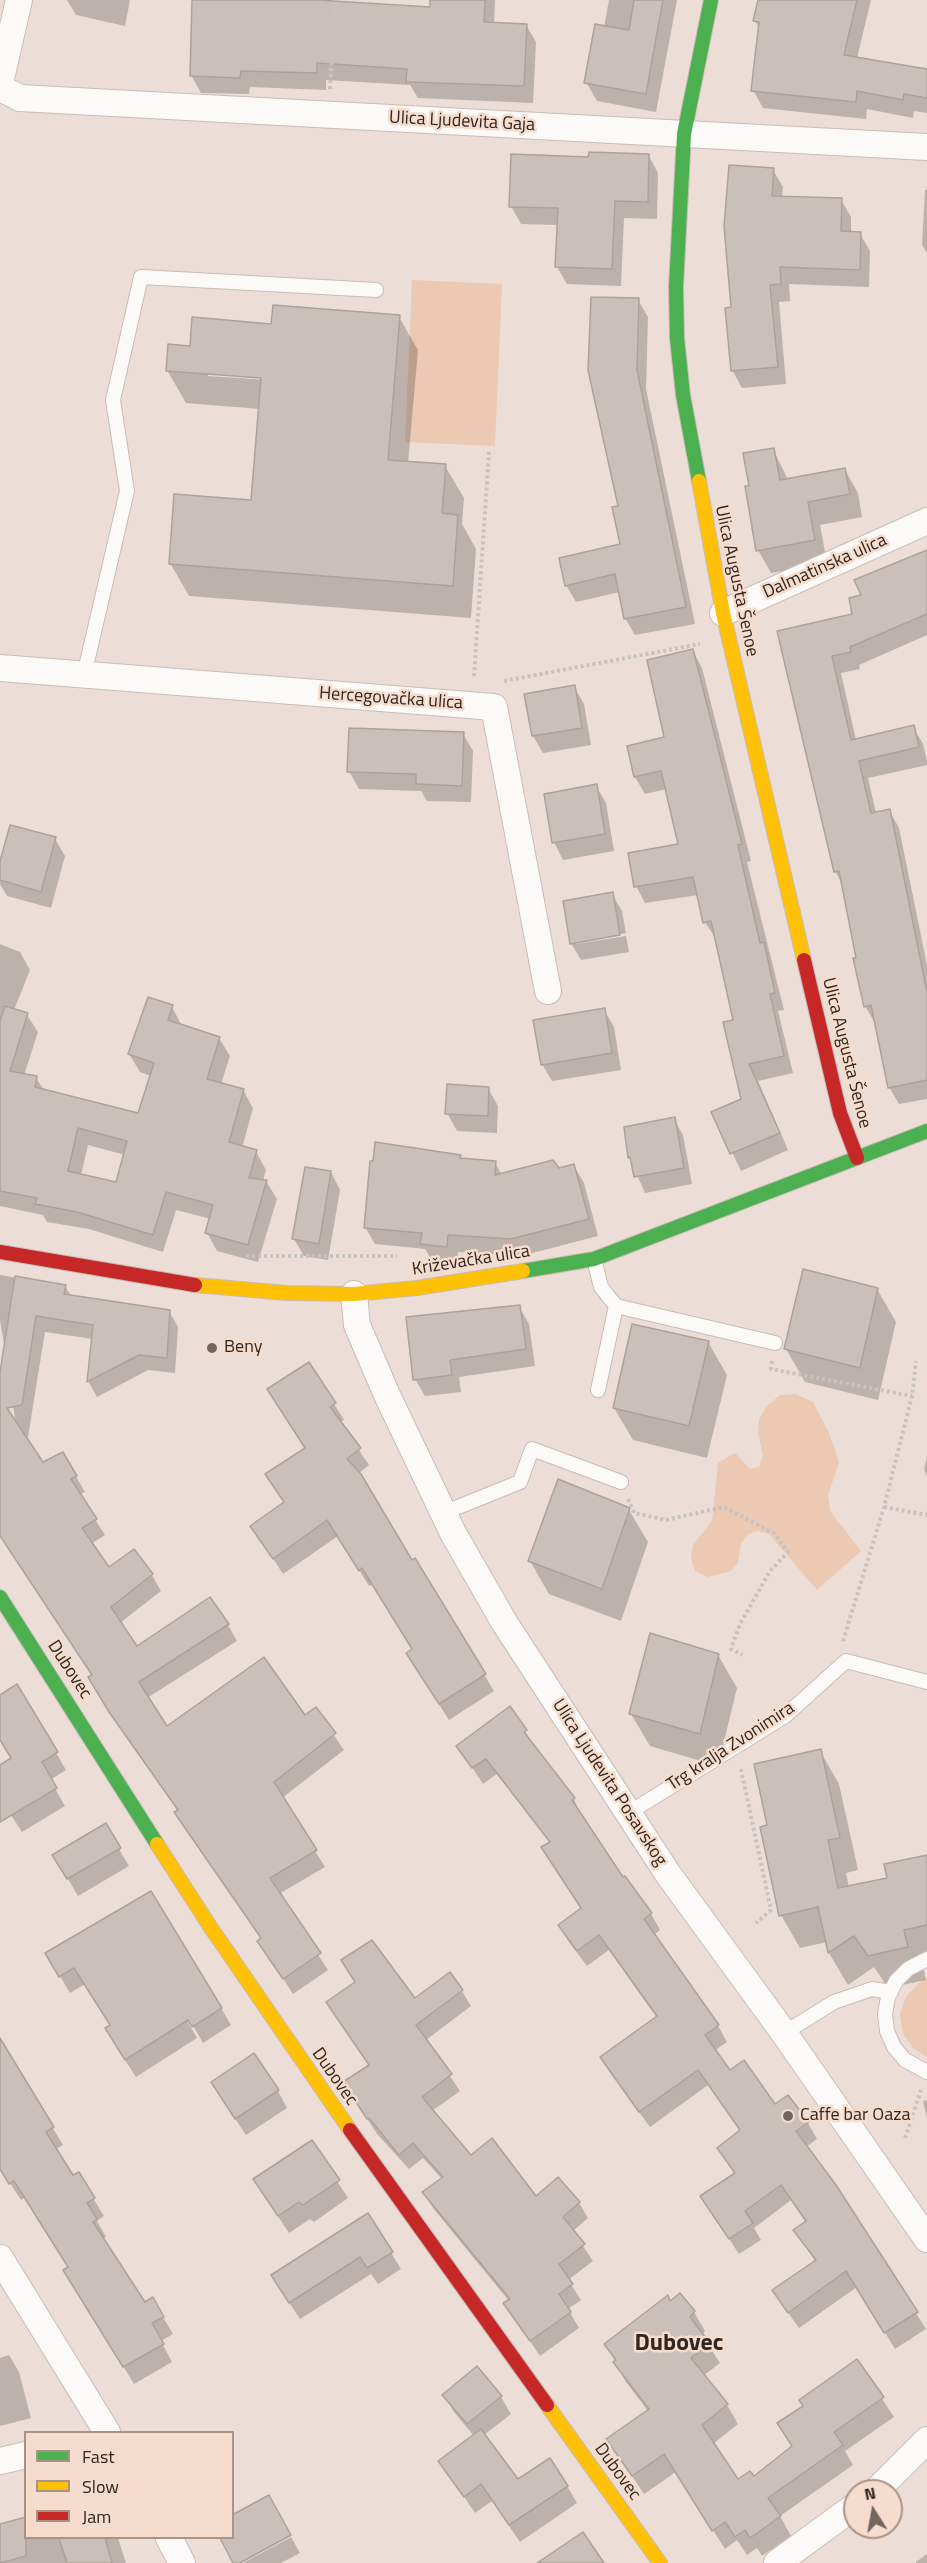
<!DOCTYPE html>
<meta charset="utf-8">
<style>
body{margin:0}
#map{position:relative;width:927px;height:2563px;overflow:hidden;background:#ecded6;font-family:"Titillium Web",sans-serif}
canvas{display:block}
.legend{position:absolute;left:24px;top:2431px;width:210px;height:108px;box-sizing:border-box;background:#f6dccc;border:2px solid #a79387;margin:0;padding:8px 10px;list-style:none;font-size:18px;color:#302620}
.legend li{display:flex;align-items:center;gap:12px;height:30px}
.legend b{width:30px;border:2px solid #a79387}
.north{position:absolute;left:843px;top:2479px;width:60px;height:60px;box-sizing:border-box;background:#f6dccc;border:2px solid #a79387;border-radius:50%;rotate:349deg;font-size:16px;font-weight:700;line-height:24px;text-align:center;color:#302620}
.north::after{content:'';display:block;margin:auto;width:21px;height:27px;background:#726660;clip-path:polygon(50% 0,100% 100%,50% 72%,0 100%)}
</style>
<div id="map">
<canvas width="927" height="2563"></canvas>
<ul class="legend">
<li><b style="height:8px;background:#4caf50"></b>Fast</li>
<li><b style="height:8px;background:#ffc107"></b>Slow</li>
<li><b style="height:8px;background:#c62828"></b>Jam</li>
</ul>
<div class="north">N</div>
</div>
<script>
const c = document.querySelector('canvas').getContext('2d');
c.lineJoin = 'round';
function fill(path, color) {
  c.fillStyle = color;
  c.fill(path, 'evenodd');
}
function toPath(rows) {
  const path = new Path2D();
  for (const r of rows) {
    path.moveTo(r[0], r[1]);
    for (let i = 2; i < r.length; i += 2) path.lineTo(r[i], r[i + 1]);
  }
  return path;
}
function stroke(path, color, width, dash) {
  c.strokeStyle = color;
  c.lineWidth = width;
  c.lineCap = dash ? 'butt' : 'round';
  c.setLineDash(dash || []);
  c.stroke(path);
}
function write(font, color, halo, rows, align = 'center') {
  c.font = font + ' "Titillium Web",sans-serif';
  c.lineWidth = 5;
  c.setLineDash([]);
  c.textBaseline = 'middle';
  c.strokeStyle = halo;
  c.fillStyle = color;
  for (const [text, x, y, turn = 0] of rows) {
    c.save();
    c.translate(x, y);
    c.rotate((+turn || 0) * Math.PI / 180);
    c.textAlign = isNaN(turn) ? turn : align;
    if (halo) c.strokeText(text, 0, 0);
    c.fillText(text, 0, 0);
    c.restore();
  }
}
const green = toPath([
 [412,280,502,284,495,446,405,442],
 [796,1394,813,1402,829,1433,839,1462,828,1495,830,1511,861,1551,817,1590,769,1534,758,1531,748,1534,741,1543,738,1562,731,1571,708,1577,695,1571,691,1558,693,1545,712,1521,718,1463,735,1453,750,1469,759,1467,763,1456,758,1433,759,1420,766,1407,780,1395],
 [927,1978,927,2057,914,2049,903,2034,900,2014,906,1997,921,1981]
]);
const shadow = toPath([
 [67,0,130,0,125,26,76,15],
 [194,0,328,0,328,3,431,8,432,0,495,0,494,24,526,25,536,42,533,103,418,98,410,85,326,80,326,90,250,87,249,94,201,93,191,75],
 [609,0,677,0,656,112,597,101,586,82,604,27],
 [759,0,871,0,857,58,927,71,927,113,914,111,913,118,867,109,866,119,763,108,753,90,760,29,755,21],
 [649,156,658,173,657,219,624,218,621,286,567,284,557,267,558,225,521,224,511,206,590,158],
 [773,170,783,187,782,197,841,200,851,217,851,233,860,234,870,251,869,287,789,284,790,301,779,302,786,384,742,388,732,370,733,309],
 [925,190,927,190,927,253,922,245],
 [638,300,648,317,646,389,695,624,635,635,625,618,620,592,576,602,566,585,622,546,619,507],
 [399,317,418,350,408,463,445,466,464,498,462,524,476,549,471,618,189,596,170,563,253,502,260,409,186,403,167,370,191,347,273,325],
 [208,373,269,377,269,380,208,376],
 [773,449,788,480,845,470,858,493,862,517,820,525,827,563,771,573,758,550,750,487],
 [927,551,927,635,859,665,860,669,841,673,856,740,913,727,923,744,927,761,927,765,868,778,876,813,889,810,899,828,927,965,927,1099,899,1104,889,1087,875,1023,865,1006,843,885,835,871,779,632,854,615,863,596],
 [693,651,702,668,751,861,747,862,784,1010,778,1011,793,1073,758,1081,788,1150,741,1171,713,1112,743,1100,735,1021,716,939,705,922,698,895,645,903,636,886,680,845,667,789,645,794,635,777,628,747,666,738],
 [574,687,584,704,591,745,543,753,533,736,526,695],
 [463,734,473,751,471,802,427,801,421,791,359,789,349,771],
 [596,786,606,803,614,851,563,860,554,842],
 [55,839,65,856,51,908,7,896,0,884,0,867],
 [612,894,622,911,626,933,576,941,576,944,626,936,629,952,581,960,571,943],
 [0,944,20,952,30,970,14,1010,27,1015,38,1032,24,1075,36,1078,44,1090,139,1115,151,1076,140,1072,129,1054,172,1007,182,1026,219,1038,230,1056,221,1084,243,1090,253,1108,242,1148,256,1152,266,1170,263,1181,266,1181,277,1199,258,1262,217,1251,207,1233,211,1219,176,1210,163,1252,89,1229,47,1222,43,1215,0,1206],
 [88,1145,125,1155,117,1184,81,1175],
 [604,1010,614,1027,621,1070,552,1081,542,1064],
 [488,1088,498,1106,497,1133,457,1131,447,1113],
 [674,1119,683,1135,692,1184,645,1193,629,1157],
 [460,1157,461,1160,495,1163,502,1175,574,1166,584,1183,598,1236,521,1256,458,1252,456,1264,432,1261,425,1249,375,1244,365,1227,374,1163],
 [331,1172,340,1190,328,1260,304,1256,294,1239],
 [0,1275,65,1286,71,1296,169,1311,178,1327,175,1373,148,1370,97,1397,88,1381,93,1339,45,1332,28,1437,24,1437,43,1464,63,1454,85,1492,79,1495,105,1535,91,1544,108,1569,152,1575,161,1591,120,1623,137,1648,228,1625,237,1641,147,1698,166,1728,305,1718,316,1709,344,1750,282,1798,325,1867,279,1894,328,1970,293,1994,259,1941,262,1939,185,1829,176,1813,178,1811,120,1728,90,1678,93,1676,0,1534,0,1393,11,1386,0,1320],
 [13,1405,16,1425,6,1409],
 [877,1289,896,1322,878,1400,805,1382,786,1349],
 [519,1307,529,1324,535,1366,459,1377,461,1392,425,1396,415,1379],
 [708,1342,727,1375,707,1458,633,1440,614,1408],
 [334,1404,344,1420,340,1422,369,1465,358,1474,412,1562,415,1560,494,1691,449,1720,417,1670,414,1650,373,1584,369,1586,338,1536,283,1574,252,1526,285,1503,306,1449,278,1406],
 [927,1456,927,1476,924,1470],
 [629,1510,648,1542,621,1621,549,1594,530,1561],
 [718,1655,737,1688,718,1766,650,1746,631,1714],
 [17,1686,66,1770,50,1780,65,1806,22,1832,0,1798,0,1767,13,1759,0,1737,0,1697],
 [525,1731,534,1747,574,1799,581,1816,622,1880,651,1914,660,1930,654,1935,718,2026,727,2042,714,2051,729,2072,775,2106,808,2123,817,2139,806,2147,835,2186,926,2329,895,2349,857,2287,799,2328,784,2307,816,2262,795,2231,806,2223,791,2200,754,2228,761,2240,739,2254,712,2213,736,2175,719,2148,741,2132,708,2085,650,2127,611,2074,602,2058,657,2018,609,1950,587,1966,569,1942,560,1926,582,1909,550,1843,497,1774,483,1784,458,1746],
 [820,1751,839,1784,858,1870,846,1873,849,1888,889,1879,927,1856,927,1961,922,1962,926,1980,888,1988,874,1967,848,1985,829,1953,827,1942,800,1948,781,1915,769,1827],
 [105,1825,129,1866,78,1896,54,1855],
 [47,1954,221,2008,231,2025,203,2043,186,2013,183,2014,197,2038,136,2077,116,2046,112,2025,85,1984,70,1993],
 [462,1991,471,2006,426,2040,460,2091,432,2111,471,2157,535,2198,579,2203,588,2218,573,2231,593,2261,568,2280,581,2300,568,2309,579,2328,540,2356,505,2304,509,2301,433,2208,424,2193,442,2179,423,2158,409,2169,377,2134,354,2098,345,2083,370,2066,328,2003,415,2000],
 [0,2042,63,2145,56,2149,73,2177,78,2174,104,2216,97,2221,106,2237,102,2239,145,2304,152,2299,173,2334,161,2341,172,2362,134,2384,75,2287,69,2268,25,2197,21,2200,0,2168],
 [278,2091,287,2108,246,2135,222,2099],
 [927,2100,927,2118,923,2101],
 [312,2142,348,2198,314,2222,310,2219,289,2233,265,2197],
 [368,2215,401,2269,378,2284,371,2274,300,2319,282,2292],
 [668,2297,671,2302,694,2312,705,2331,702,2335,720,2363,703,2376,727,2405,738,2424,713,2444,738,2481,753,2478,793,2447,805,2407,857,2361,894,2417,845,2451,853,2465,780,2516,791,2536,762,2556,757,2548,747,2555,737,2540,725,2549,676,2472,644,2494,608,2440,648,2411,626,2382,606,2344],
 [9,2355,19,2372,31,2418,0,2426,0,2358],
 [444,2395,501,2397,511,2414,484,2435,518,2481,567,2486,577,2503,520,2542,492,2501,475,2513,440,2461,474,2436,454,2412],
 [0,2526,26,2538,118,2538,126,2563,0,2563],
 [291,2537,300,2553,281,2563,243,2563],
 [927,2554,927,2563,916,2563,916,2562]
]);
const building = toPath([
 [192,0,317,0,430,7,430,0,485,0,484,22,527,24,524,86,406,82,407,69,317,63,317,73,241,71,240,78,190,76,192,0],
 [634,0,663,0,646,94,584,83,595,24,629,30,634,0],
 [758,0,857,0,844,55,927,69,927,98,904,94,903,100,857,91,856,102,751,91,759,22,753,21,758,0],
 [589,152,649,154,648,202,615,201,612,269,555,267,558,208,509,207,511,154,588,157,589,152],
 [729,165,774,168,772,196,842,198,841,231,861,232,860,270,780,267,781,284,770,285,778,367,731,371,725,308,731,307,724,226,729,165],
 [591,297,639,298,637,370,686,607,624,619,615,574,565,586,559,558,620,544,612,507,618,506,588,370,591,297],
 [273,305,400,315,388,460,446,464,442,513,458,515,453,586,169,564,174,494,251,500,261,378,166,371,168,344,190,346,192,317,271,324,273,305],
 [774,448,780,480,845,468,850,494,808,502,815,540,756,551,745,486,749,486,743,453,774,448],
 [927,550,927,614,850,647,851,652,832,656,851,740,914,725,919,747,859,761,871,813,890,809,927,992,927,1080,888,1088,871,1005,864,1007,853,958,856,958,839,871,834,872,777,631,852,614,849,598,861,595,854,580,927,550],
 [693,649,742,844,738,845,760,943,764,942,775,993,770,994,784,1056,749,1064,780,1133,730,1154,711,1112,741,1099,723,1022,733,1020,711,921,703,923,693,877,634,887,628,853,678,844,661,771,634,777,627,746,664,737,647,660,693,649],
 [575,685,582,728,532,736,524,694,575,685],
 [349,728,464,732,462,786,416,784,416,774,347,772,349,728],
 [597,784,605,834,552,843,544,794,597,784],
 [10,825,56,837,41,892,0,880,0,861,10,825],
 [613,892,620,935,570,944,563,901,613,892],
 [148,997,173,1005,168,1020,220,1037,207,1079,244,1089,229,1142,257,1150,249,1178,267,1180,248,1245,205,1233,213,1205,166,1192,153,1235,77,1212,35,1204,37,1198,0,1191,0,1021,5,1006,28,1013,10,1071,37,1076,35,1087,138,1113,154,1063,128,1054,148,997],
 [78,1128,127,1141,116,1182,68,1171,78,1128],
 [605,1008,612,1053,541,1065,533,1020,605,1008],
 [447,1084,489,1087,488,1116,445,1114,447,1084],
 [675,1117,684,1168,634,1177,630,1157,628,1158,624,1127,675,1117],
 [375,1142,461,1155,460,1158,496,1161,495,1175,553,1160,559,1168,574,1164,589,1219,511,1239,448,1235,447,1247,420,1244,422,1233,364,1228,370,1161,373,1161,375,1142],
 [305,1167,331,1171,319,1244,292,1239,305,1167],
 [803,1269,878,1288,860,1368,784,1349,803,1269],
 [15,1276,66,1285,64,1294,170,1310,167,1358,139,1355,87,1382,93,1325,36,1316,22,1405,7,1408,43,1462,63,1452,77,1476,71,1479,97,1519,82,1528,109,1567,134,1549,153,1574,111,1607,137,1646,210,1597,229,1624,139,1682,167,1726,264,1657,305,1715,316,1707,336,1733,274,1782,317,1850,270,1878,321,1953,283,1979,257,1941,261,1938,174,1812,178,1810,109,1712,88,1677,92,1675,0,1536,0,1372,15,1276],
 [520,1305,526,1349,450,1360,452,1375,413,1380,406,1317,520,1305],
 [632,1324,709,1341,689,1426,613,1408,632,1324],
 [309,1362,336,1403,330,1407,361,1448,347,1459,361,1474,412,1560,415,1558,486,1674,439,1704,406,1653,412,1649,362,1568,359,1571,327,1520,273,1559,250,1526,284,1502,265,1474,305,1448,267,1389,309,1362],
 [558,1479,630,1508,602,1589,528,1561,558,1479],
 [650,1633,719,1654,700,1734,629,1714,650,1633],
 [17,1684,58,1752,42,1762,57,1788,0,1822,0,1765,11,1758,0,1740,0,1695,17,1684],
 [510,1706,527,1730,524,1732,575,1798,572,1800,623,1877,625,1876,652,1913,644,1919,719,2025,705,2035,730,2070,744,2060,775,2104,788,2095,809,2122,796,2131,836,2185,918,2312,884,2333,846,2271,788,2313,772,2290,816,2260,793,2230,806,2221,781,2185,745,2211,753,2223,729,2239,700,2196,735,2173,717,2148,740,2130,698,2070,639,2112,600,2057,657,2016,599,1935,577,1951,558,1925,581,1908,541,1847,550,1842,486,1759,472,1768,456,1746,510,1706],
 [821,1749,840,1838,828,1840,838,1888,887,1878,884,1864,927,1855,927,1925,904,1930,908,1947,868,1956,854,1936,828,1953,818,1907,779,1916,760,1827,767,1825,754,1764,821,1749],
 [106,1823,121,1848,67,1879,52,1855,106,1823],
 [151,1891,222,2008,192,2027,188,2020,125,2060,105,2028,110,2025,74,1968,59,1977,45,1953,151,1891],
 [372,1940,415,1998,450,1972,463,1990,416,2025,452,2074,422,2097,471,2155,492,2138,536,2196,558,2177,580,2202,563,2217,585,2244,559,2264,573,2284,559,2294,571,2312,530,2341,503,2303,510,2299,422,2192,443,2177,413,2143,399,2155,369,2118,367,2119,343,2082,369,2065,326,2002,355,1982,341,1960,372,1940],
 [0,2038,54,2127,46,2132,73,2175,79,2172,95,2198,87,2203,97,2219,93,2222,145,2302,153,2297,164,2317,152,2323,164,2344,123,2367,63,2270,68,2267,14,2181,9,2184,0,2169,0,2038],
 [254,2053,279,2090,235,2119,211,2082,254,2053],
 [312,2140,340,2180,303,2205,299,2202,278,2216,253,2179,312,2140],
 [368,2213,393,2252,367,2268,360,2257,289,2303,271,2275,368,2213],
 [680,2293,695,2311,690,2317,710,2343,691,2358,728,2404,702,2425,738,2479,750,2471,754,2476,792,2446,777,2423,803,2406,799,2400,857,2359,884,2397,834,2432,843,2445,768,2498,781,2516,750,2538,745,2530,735,2537,725,2522,712,2531,664,2454,632,2476,606,2439,649,2409,613,2362,616,2360,604,2344,668,2295,670,2301,680,2293],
 [477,2366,502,2396,467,2424,442,2395,477,2366],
 [481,2429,518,2479,550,2458,568,2486,509,2525,481,2484,464,2497,438,2461,481,2429],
 [269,2495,291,2535,240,2563,233,2563,220,2538,232,2538,232,2515,269,2495],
 [26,2517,26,2556,0,2563,0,2524,26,2517],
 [583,2532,604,2563,537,2563,583,2532],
 [59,2538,105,2538,112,2563,67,2563,59,2538]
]);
const path = toPath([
 [330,89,335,0],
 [474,676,489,452],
 [504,681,700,644],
 [246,1256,397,1256],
 [772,1361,771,1369,912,1396],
 [628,1499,634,1513,666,1520,724,1507,775,1534,788,1552,770,1571,740,1624,731,1649,742,1655],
 [884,1507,927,1515],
 [843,1641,884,1507,912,1396,916,1361],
 [741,1769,771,1910,756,1923],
 [905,2138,921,2090]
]);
const lane = toPath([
 [84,675,127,491,113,400,141,277,376,290],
 [594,1259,601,1287,616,1306,598,1390],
 [616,1306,775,1343],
 [443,1513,520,1482,532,1449,621,1482],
 [630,1812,785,1716,846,1661,927,1682],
 [927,1959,908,1969,896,1981,888,1997,885,2014,887,2031,894,2047,905,2060,927,2072],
 [784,2033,834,2002,872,1989,891,1992]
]);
const street = toPath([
 [0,83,19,0],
 [0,88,20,98,927,147],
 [723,613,927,521],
 [0,668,494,707,548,991],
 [354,1294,357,1325,387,1395,453,1533,504,1622,668,1874,784,2033,927,2239],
 [0,2258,107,2432],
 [0,2461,26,2455],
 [876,2491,927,2440],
 [169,2538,182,2563],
 [777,2563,855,2506]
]);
const fast = toPath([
 [699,481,683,395,677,338,676,287,684,134,711,0],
 [523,1271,594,1259,927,1131],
 [0,1597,157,1844]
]);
const slow = toPath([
 [699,481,723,613,804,960],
 [195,1285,286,1293,354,1294,417,1288,523,1271],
 [157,1844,209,1925,350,2130],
 [547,2405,660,2563]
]);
const jam = toPath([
 [804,960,840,1113,857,1158],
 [0,1252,195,1285],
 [350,2130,547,2405]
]);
const markers = [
 [212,1348,6,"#726660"],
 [788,2116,6,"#726660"]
];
const streetNames = [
 ["Ulica Ljudevita Gaja",462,122,3],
 ["Dalmatinska ulica",825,567,-24],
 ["Ulica Augusta Šenoe",736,581,78],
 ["Hercegovačka ulica",391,699,4],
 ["Ulica Augusta Šenoe",846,1053,76],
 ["Križevačka ulica",471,1261,-9],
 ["Dubovec",69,1670,57],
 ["Trg kralja Zvonimira",731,1747,-33],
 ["Ulica Ljudevita Posavskog",609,1783,57],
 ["Dubovec",334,2077,55],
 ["Dubovec",617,2472,54]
];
const poiNames = [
 ["Beny",224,1348],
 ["Caffe bar Oaza",800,2116]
];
const districtNames = [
 ["Dubovec",679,2344]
];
fill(green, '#ebc9b3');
fill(shadow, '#0003');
fill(building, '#cbc0b9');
stroke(building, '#aca29b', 1.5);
stroke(lane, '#c8bcb6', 16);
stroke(street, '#c8bcb6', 28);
stroke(fast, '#c8bcb6', 16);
stroke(slow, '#c8bcb6', 16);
stroke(jam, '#c8bcb6', 16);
stroke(path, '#c8c2c0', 4, [3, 3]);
stroke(lane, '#fcfaf9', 14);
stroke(street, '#fcfaf9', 26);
stroke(fast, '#4caf50', 14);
stroke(slow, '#ffc107', 14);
stroke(jam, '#c62828', 14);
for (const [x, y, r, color] of markers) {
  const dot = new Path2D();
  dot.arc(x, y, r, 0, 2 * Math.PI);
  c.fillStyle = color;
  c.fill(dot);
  stroke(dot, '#f6dccc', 2);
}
write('18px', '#302620', '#f6dccc', streetNames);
write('18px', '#302620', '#f6dccc', poiNames, 'left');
write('bold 24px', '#302620', '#f6dccc', districtNames);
</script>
